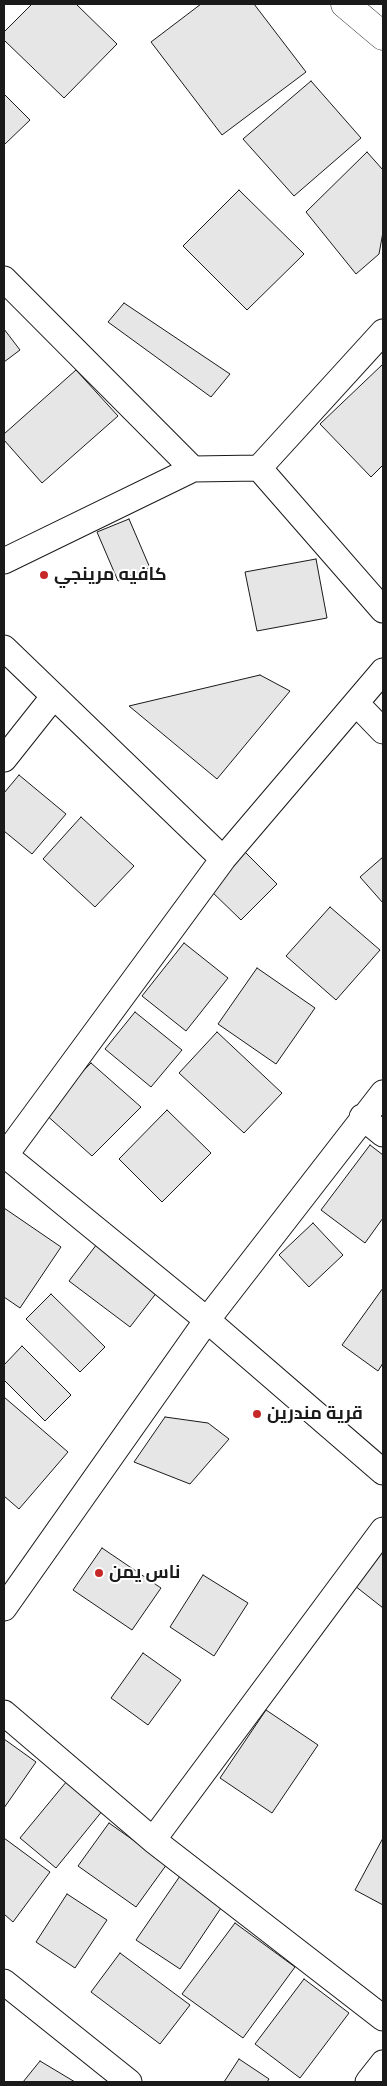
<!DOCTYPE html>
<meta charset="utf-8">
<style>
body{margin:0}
#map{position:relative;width:387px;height:2086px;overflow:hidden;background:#fff;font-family:"IBM Plex Sans",sans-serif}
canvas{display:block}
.frame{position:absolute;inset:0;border:5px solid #1a1a1a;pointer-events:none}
</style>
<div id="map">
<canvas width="387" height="2086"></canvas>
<div class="frame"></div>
</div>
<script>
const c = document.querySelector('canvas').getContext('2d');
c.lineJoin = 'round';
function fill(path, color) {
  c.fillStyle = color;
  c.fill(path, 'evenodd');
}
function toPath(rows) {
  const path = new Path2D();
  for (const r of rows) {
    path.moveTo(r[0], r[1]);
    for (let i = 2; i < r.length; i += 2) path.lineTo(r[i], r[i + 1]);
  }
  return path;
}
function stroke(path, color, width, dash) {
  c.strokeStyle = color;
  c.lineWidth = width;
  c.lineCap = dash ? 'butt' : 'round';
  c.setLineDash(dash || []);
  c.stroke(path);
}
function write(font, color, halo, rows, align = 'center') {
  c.font = font + ' "IBM Plex Sans",Cairo,sans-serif';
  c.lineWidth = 4;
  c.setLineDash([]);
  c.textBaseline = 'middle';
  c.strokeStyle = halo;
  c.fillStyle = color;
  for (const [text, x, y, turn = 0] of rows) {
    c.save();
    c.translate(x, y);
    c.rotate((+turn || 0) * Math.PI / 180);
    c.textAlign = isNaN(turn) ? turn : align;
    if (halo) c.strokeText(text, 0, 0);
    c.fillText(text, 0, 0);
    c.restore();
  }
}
const building = toPath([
 [32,4,76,4,117,44,64,98,4,40,4,32,32,4],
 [201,4,254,4,306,72,222,135,151,42,201,4],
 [311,81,361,138,294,196,243,139,311,81],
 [4,94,30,120,4,145,4,94],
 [367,152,383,170,383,232,379,254,356,274,306,212,367,152],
 [239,190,304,254,247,310,183,246,239,190],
 [124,303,230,374,211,397,108,322,124,303],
 [4,329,20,350,4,362,4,329],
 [383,364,383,465,371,477,320,424,383,364],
 [76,370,118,416,42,483,4,440,4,434,76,370],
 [129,519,150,568,118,581,97,532,129,519],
 [316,559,327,618,257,631,245,572,316,559],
 [260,675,290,691,217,779,129,706,260,675],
 [19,775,66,814,32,854,4,831,4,793,19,775],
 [81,817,134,866,95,907,43,859,81,817],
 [244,851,277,884,241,920,208,888,244,851],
 [383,857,383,903,360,877,383,857],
 [330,907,380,950,336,1000,286,956,330,907],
 [184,943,228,978,186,1031,142,996,184,943],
 [257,968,315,1008,276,1064,218,1024,257,968],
 [135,1012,182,1050,151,1087,105,1049,135,1012],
 [217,1032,282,1093,244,1133,179,1073,217,1032],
 [91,1063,141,1107,92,1156,43,1112,91,1063],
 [167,1110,211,1153,162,1202,119,1159,167,1110],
 [370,1145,383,1155,383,1218,365,1243,321,1210,370,1145],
 [4,1208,61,1247,20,1308,4,1297,4,1208],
 [313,1223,343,1255,309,1287,279,1255,313,1223],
 [100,1240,161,1287,130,1327,69,1281,100,1240],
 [383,1288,383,1363,378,1371,342,1345,383,1288],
 [51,1294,105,1347,80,1372,26,1319,51,1294],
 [22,1346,71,1395,45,1421,4,1380,4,1365,22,1346],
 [4,1397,68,1452,19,1509,4,1496,4,1397],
 [165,1417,208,1423,229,1439,190,1484,134,1462,165,1417],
 [383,1541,383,1608,350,1582,383,1541],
 [102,1548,161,1588,132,1630,73,1590,102,1548],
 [203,1575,248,1603,214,1656,170,1627,203,1575],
 [143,1653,181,1680,148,1725,111,1698,143,1653],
 [266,1710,318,1745,272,1813,220,1778,266,1710],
 [4,1739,36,1762,4,1808,4,1739],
 [67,1781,103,1810,56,1868,20,1838,67,1781],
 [109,1823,167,1864,136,1907,78,1866,109,1823],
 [4,1838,50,1872,13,1922,4,1914,4,1838],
 [383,1838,383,1905,355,1890,383,1838],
 [180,1876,223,1905,180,1969,136,1940,180,1876],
 [67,1894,107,1920,75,1968,36,1942,67,1894],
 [235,1923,295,1967,243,2038,182,1994,235,1923],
 [120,1953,190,2005,160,2044,91,1992,120,1953],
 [304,1979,349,2013,300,2078,255,2044,304,1979],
 [239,2059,269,2079,267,2082,224,2082,239,2059],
 [40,2061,75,2082,23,2082,40,2061]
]);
const minor = toPath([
 [4,279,193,469],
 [259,468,383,610],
 [4,561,193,469,259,468,383,332],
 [4,648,223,859],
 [356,703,383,731],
 [4,759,54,696],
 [362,1117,383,1134],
 [5,1155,207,1320,383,1472],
 [4,1157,223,859,383,671],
 [4,1608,207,1320,383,1093],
 [4,1713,153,1840,383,2018],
 [153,1840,383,1530],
 [4,1982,129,2082],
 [368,2082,383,2063]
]);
const tertiary = toPath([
 [345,4,383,36]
]);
const markers = [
 [44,575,5,"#c62828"],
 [257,1414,5,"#c62828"],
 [99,1573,5,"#c62828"]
];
const poiNames = [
 ["كافيه مرينجي",54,575],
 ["قرية مندرين",267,1414],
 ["ناس يمن",109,1573]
];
fill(building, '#e6e6e6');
stroke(building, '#1a1a1a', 1);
stroke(minor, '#1a1a1a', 27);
stroke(tertiary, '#1a1a1a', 29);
stroke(minor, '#fff', 25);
stroke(tertiary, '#fff', 28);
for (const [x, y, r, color] of markers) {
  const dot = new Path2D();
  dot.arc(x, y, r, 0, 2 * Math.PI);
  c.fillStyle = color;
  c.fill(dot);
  stroke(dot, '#fff', 2);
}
write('bold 18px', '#1a1a1a', '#fff', poiNames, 'left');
</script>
